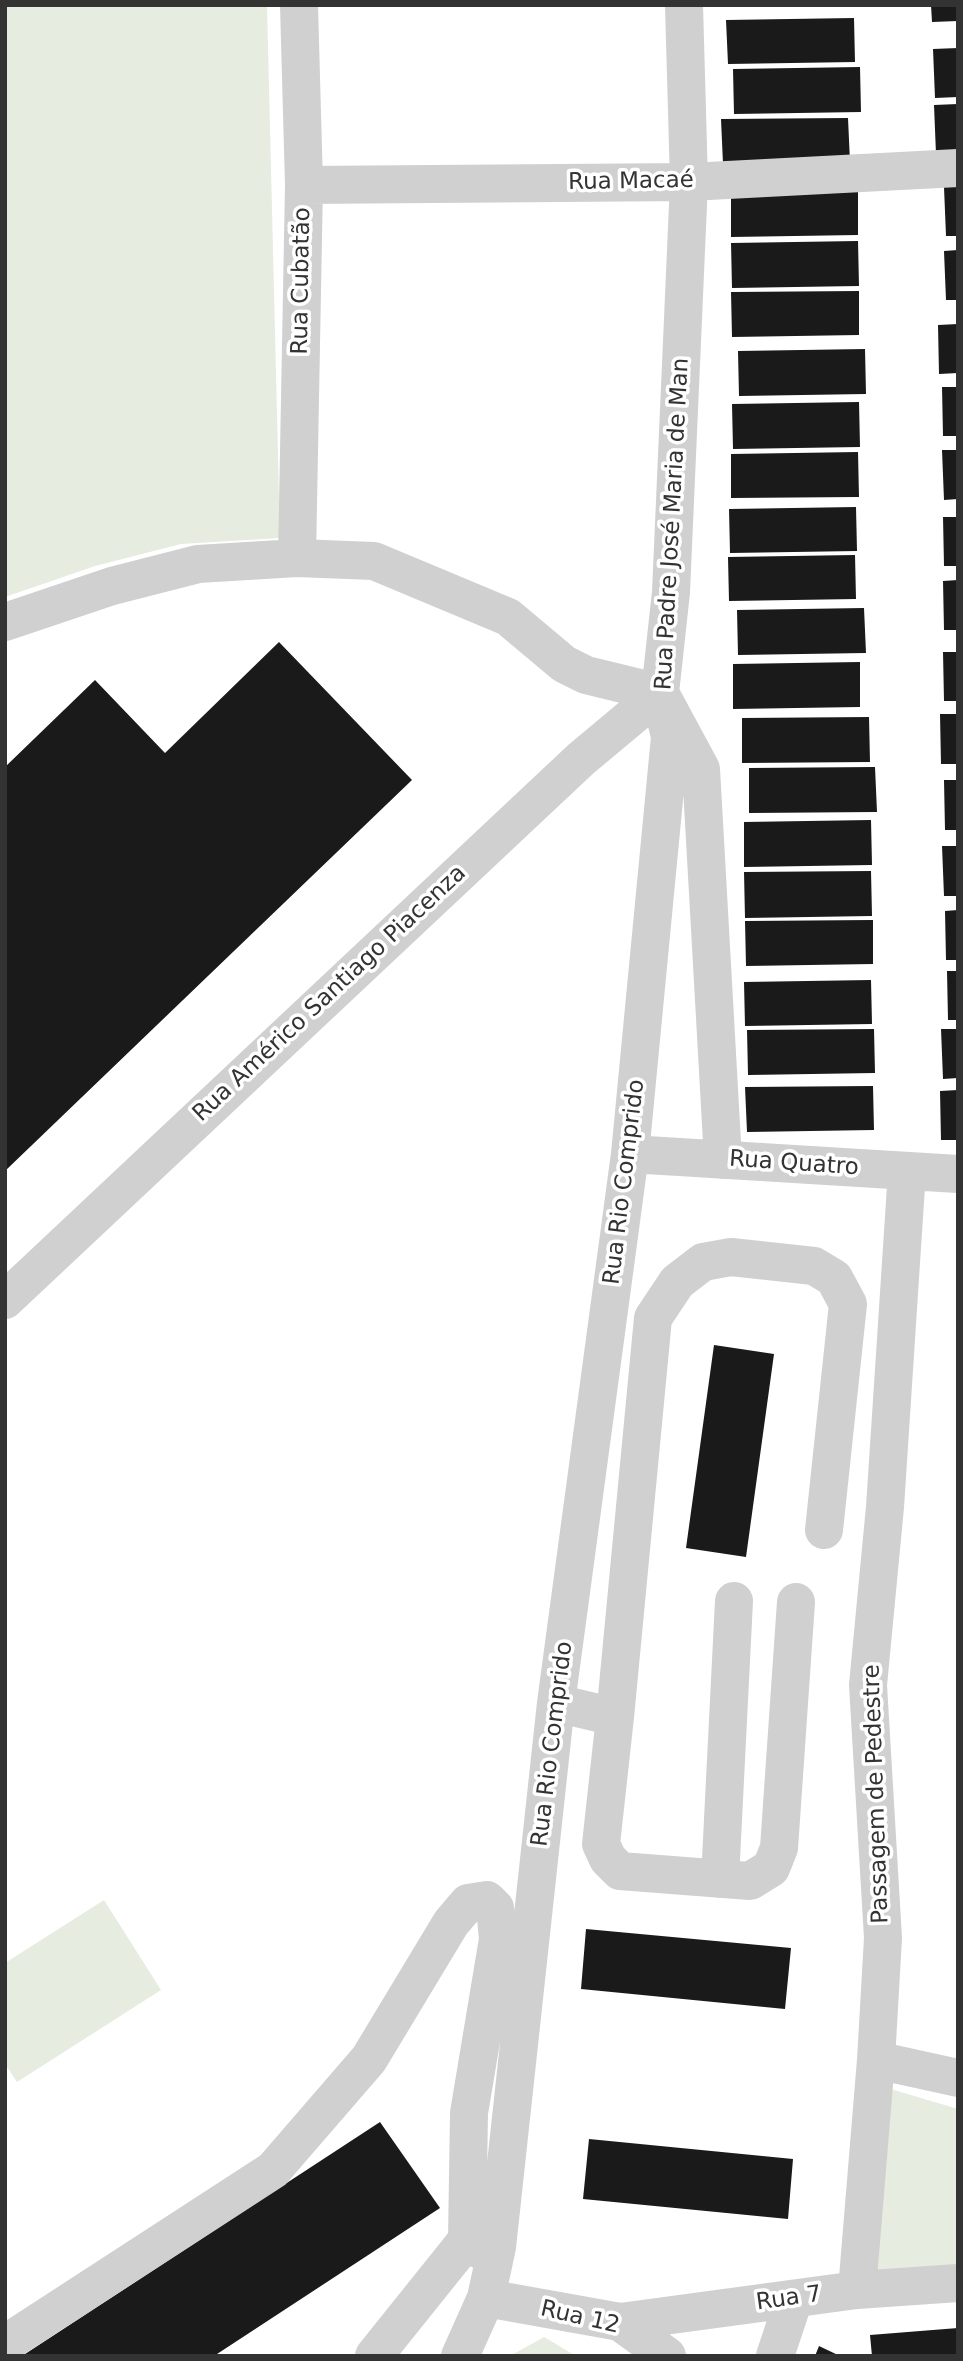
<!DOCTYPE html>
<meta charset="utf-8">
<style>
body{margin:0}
#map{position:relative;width:963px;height:2361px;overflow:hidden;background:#fff;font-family:"DejaVu Sans",sans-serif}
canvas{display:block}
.frame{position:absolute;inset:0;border:7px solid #333;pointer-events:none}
</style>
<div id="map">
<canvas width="963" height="2361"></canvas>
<div class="frame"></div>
</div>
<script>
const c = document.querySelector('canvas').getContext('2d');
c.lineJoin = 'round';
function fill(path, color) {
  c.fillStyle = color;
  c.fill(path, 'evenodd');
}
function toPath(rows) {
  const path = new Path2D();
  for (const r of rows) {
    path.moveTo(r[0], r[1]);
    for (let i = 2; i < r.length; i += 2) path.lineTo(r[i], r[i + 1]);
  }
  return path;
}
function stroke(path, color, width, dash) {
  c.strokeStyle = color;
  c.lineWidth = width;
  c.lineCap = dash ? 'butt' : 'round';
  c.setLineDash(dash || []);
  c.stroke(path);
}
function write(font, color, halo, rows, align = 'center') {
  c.font = font + ' "DejaVu Sans",sans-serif';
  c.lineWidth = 7;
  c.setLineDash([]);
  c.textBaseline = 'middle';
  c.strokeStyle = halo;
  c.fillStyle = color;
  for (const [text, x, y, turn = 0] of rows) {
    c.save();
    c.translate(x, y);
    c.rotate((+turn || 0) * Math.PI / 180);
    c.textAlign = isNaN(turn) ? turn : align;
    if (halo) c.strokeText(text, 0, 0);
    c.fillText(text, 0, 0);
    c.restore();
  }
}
const green = toPath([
 [267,5,280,538,181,544,95,566,5,597,5,7],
 [104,1900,161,1990,17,2082,5,2064,5,1963],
 [884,2087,958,2109,958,2266,864,2272],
 [544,2337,576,2356,510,2356]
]);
const building = toPath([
 [931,5,958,5,958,21,932,22],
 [854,18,855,62,728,64,726,20],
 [958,48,958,97,935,98,933,49],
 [860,67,861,112,734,114,733,69],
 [958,104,958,153,936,154,934,105],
 [848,118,850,162,723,164,721,119],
 [944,187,958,187,958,236,946,236],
 [858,191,858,235,731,237,731,192],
 [858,241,859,286,732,288,731,243],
 [958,250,958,300,946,300,944,251],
 [859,291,859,335,732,337,731,292],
 [958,324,958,373,939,374,938,325],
 [865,349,866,394,739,396,738,351],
 [942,387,958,387,958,436,943,436],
 [859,402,860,447,733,449,732,404],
 [942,450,958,450,958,499,944,500],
 [858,452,859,497,731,498,731,454],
 [856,507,857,551,730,553,729,509],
 [943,517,958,517,958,566,944,566],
 [855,555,856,599,729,601,728,557],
 [958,580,958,630,944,630,943,581],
 [864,608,866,653,738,655,737,610],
 [279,642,412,780,5,1171,5,767,95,680,165,753],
 [943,652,958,652,958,701,944,701],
 [860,662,860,707,733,709,733,664],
 [940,714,958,714,958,764,941,764],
 [869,717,870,762,742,763,742,718],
 [875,767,877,812,749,813,749,768],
 [944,780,958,780,958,830,945,830],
 [871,820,872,865,744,867,744,822],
 [942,846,958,846,958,896,944,896],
 [871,871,872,916,745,918,744,872],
 [958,910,958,960,946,960,945,911],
 [873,920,873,964,746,966,745,921],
 [947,971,958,971,958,1020,948,1020],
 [871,980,872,1024,745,1026,744,982],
 [874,1029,875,1073,748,1075,747,1030],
 [941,1029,958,1029,958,1078,943,1079],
 [873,1086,874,1130,747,1132,745,1087],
 [958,1090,958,1140,941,1140,940,1091],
 [714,1345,774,1354,746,1557,686,1548],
 [586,1929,791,1948,785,2009,581,1989],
 [380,2122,440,2208,214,2356,22,2356],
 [589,2139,793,2159,788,2219,583,2199],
 [958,2328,958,2356,872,2356,870,2335],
 [819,2346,840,2356,815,2356]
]);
const minor = toPath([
 [684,5,689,182,671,592,660,693,701,769,723,1160],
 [304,185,689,182,958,168],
 [297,558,304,185,299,5],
 [5,622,112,586,198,564,297,558,374,561,508,617,564,664,586,675,660,693],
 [630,1154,958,1174],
 [5,1300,581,759,660,693],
 [556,1703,615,1717,601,1844,608,1859,620,1871,750,1881,771,1868,779,1848,796,1602],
 [615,1717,653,1318,677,1282,703,1262,731,1257,814,1266,834,1278,848,1304,824,1530],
 [720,1879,734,1601],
 [876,2060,958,2078],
 [857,2290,876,2060,883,1938,868,1685,885,1507,907,1171],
 [486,2298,620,2322,667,2356],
 [620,2322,857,2290,958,2283],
 [5,2344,273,2170,369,2059,451,1923,468,1903,487,1900,495,1908,498,1939,469,2113,467,2240,480,2250,497,2247],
 [374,2356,467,2240],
 [460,2356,486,2298,497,2247,556,1703,630,1154,670,737,660,693],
 [775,2356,794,2299]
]);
const streetNames = [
 ["Rua Macaé",631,182,-1],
 ["Rua Cubatão",302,281,-89],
 ["Rua Padre José Maria de Man",673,524,-87],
 ["Rua Américo Santiago Piacenza",330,994,-43],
 ["Rua Quatro",794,1164,4],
 ["Rua Rio Comprido",625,1182,-83],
 ["Rua Rio Comprido",553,1744,-83],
 ["Passagem de Pedestre",877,1794,-92],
 ["Rua 7",789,2299,-8],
 ["Rua 12",580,2318,13]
];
fill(green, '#e6ecdf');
fill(building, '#1a1a1a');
stroke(minor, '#d0d0d0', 38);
write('23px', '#333', '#fff', streetNames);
</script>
